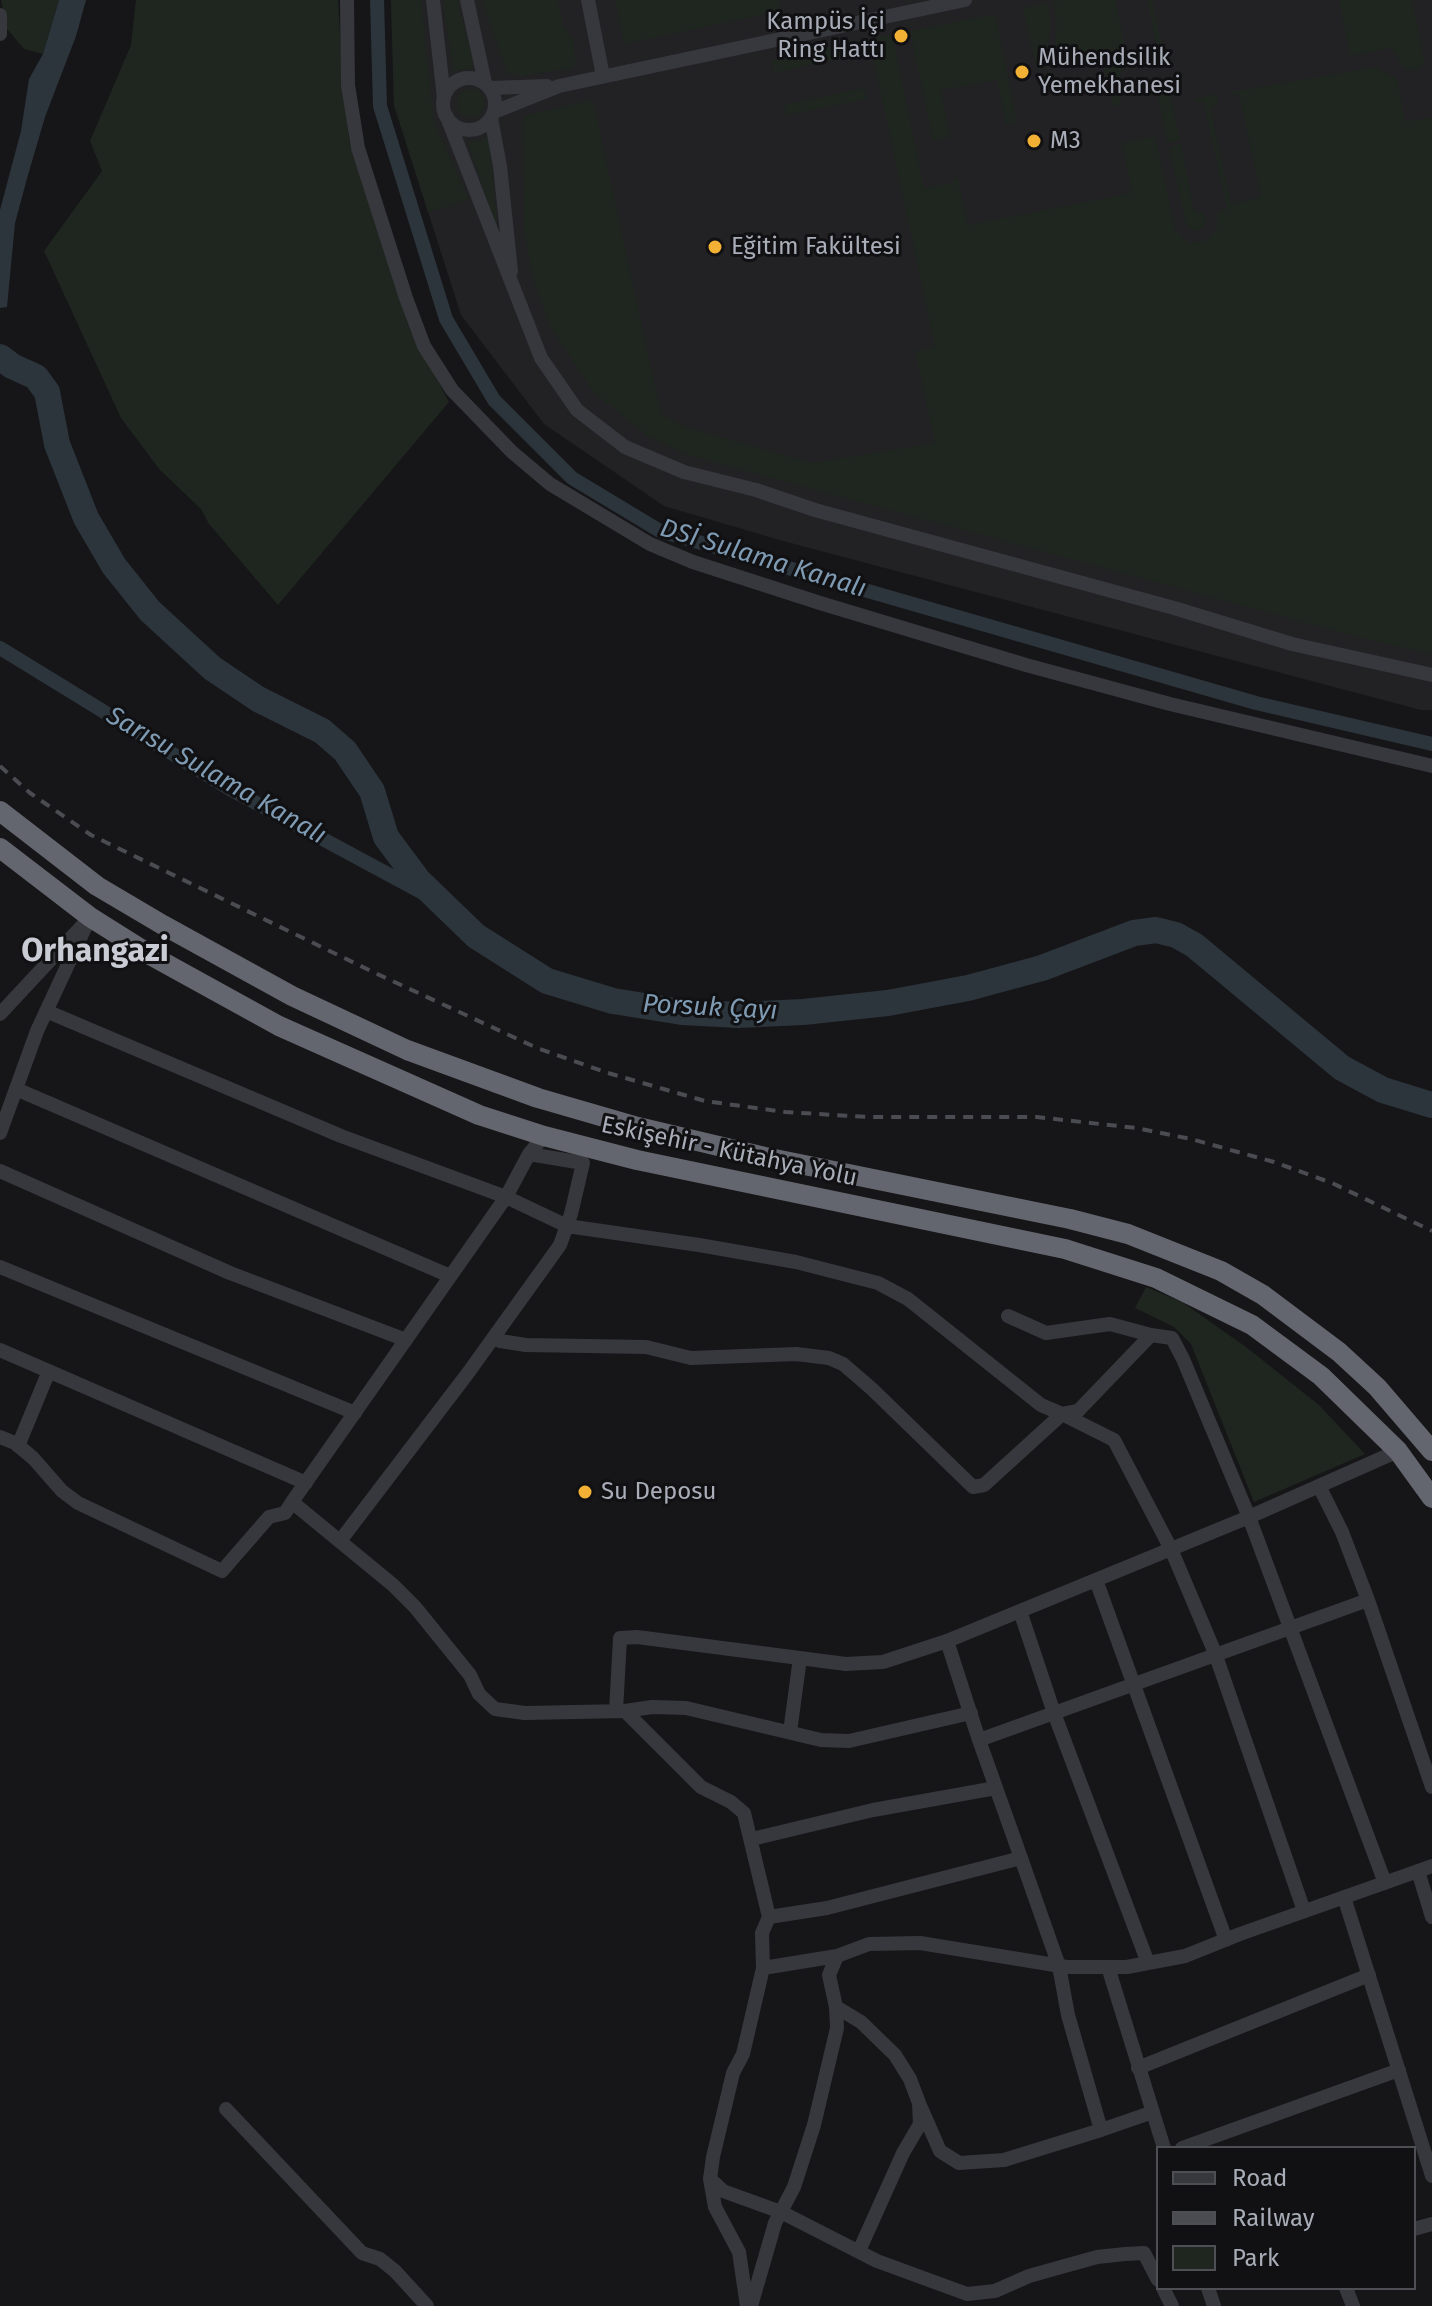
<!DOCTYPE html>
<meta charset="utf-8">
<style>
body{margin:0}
#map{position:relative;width:1432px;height:2306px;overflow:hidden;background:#161618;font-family:"Fira Sans",sans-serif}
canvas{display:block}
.legend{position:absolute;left:1156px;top:2146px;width:260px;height:144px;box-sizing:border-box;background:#111113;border:2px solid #4d4f55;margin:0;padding:10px 14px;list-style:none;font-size:24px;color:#a8adb8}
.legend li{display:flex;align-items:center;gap:16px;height:40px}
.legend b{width:40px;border:2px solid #4d4f55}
</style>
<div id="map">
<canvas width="1432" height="2306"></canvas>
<ul class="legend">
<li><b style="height:10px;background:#37383d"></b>Road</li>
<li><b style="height:10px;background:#4a4c52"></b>Railway</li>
<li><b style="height:22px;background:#1e261f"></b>Park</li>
</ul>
</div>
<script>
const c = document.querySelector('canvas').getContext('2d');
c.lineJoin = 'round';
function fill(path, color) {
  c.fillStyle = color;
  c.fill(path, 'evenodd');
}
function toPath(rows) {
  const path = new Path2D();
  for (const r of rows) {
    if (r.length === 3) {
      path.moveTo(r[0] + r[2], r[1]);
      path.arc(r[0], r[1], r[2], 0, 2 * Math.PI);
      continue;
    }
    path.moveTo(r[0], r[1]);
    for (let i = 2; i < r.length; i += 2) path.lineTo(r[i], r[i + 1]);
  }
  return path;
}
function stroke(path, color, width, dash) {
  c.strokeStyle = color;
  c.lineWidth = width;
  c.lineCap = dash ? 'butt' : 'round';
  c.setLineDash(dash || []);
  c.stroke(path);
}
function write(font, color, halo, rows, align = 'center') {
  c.font = font + ' "Fira Sans",sans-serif';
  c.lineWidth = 6;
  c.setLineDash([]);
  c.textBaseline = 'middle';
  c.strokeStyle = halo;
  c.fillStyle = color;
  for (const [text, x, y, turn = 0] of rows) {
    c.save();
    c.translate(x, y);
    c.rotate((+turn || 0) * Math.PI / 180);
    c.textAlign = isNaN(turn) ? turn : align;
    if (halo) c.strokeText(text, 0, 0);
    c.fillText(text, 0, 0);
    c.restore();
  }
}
const built = toPath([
 [391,0,1432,0,1432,710,1421,710,783,541,664,506,544,424,461,315,394,105]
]);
const green = toPath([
 [1,0,59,0,43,54,24,49,7,29],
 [136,0,338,0,344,100,350,145,410,329,449,402,278,605,209,524,201,509,160,470,121,418,44,251,102,171,90,141,131,45],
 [391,0,421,0,434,122,469,200,428,212,394,105],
 [443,0,457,0,475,68,453,71],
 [482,0,558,0,563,24,573,40,576,64,572,68,522,76,507,73],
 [615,0,778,0,781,11,624,44],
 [1062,0,1115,0,1127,57,1121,73,1120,105,1113,106,1103,58,1052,69,1057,22,1053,2],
 [1147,0,1152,0,1164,57,1172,58,1170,63,1163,65,1150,56,1149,53,1158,51],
 [1339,0,1412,0,1425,63,1417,70,1403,68,1392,48,1350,56],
 [1047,3,1051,23,1045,69,1037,71,1023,8],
 [995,14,1017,122,1006,124,997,80,941,90,950,137,933,141,910,31],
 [892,34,924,188,951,183,957,176,968,225,1132,193,1122,143,1155,136,1175,229,1189,243,1205,241,1217,229,1217,212,1227,209,1203,101,1196,102,1195,99,1216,94,1219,105,1210,107,1231,204,1261,197,1239,94,1231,95,1231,92,1376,67,1397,79,1405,122,1432,117,1432,654,1366,639,687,455,648,436,593,392,550,326,534,283,524,231,523,116,593,100,661,414,686,427,812,463,935,443,915,351,935,347,872,52,774,73,772,60],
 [864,88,867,99,786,115,784,105],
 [471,103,14],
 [1170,93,1180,140,1167,143,1158,96],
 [489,136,498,232,468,142,483,140],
 [1181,144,1194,211,1204,214,1206,220,1204,227,1195,231,1186,225,1169,147],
 [1146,1287,1182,1302,1246,1347,1319,1405,1365,1454,1254,1502,1191,1344,1174,1327,1135,1308]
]);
const water = toPath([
 [59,0,86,0,76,36,45,117,28,175,15,223,7,307,0,308,0,210,21,131,29,79,43,54]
]);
const canal = toPath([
 [377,0,380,106,446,319,494,400,572,478,660,531,1256,703,1432,744],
 [0,648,230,789,436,900]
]);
const river = toPath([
 [0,357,12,366,36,377,47,392,57,444,86,518,114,566,150,611,212,668,258,699,322,731,345,751,372,791,386,837,418,880,476,936,547,981,613,1001,682,1012,738,1015,803,1012,888,1003,968,988,1042,968,1134,933,1156,930,1176,935,1194,945,1342,1068,1383,1090,1432,1105]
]);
const minor = toPath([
 [347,0,348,85,358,148,406,298,424,346,452,390,512,452,550,484,650,544,693,562,820,603,1026,665,1170,704,1432,766],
 [433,0,444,98],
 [467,0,485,83],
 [588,0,603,76],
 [0,15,0,34],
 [469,104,26],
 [490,88,547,86],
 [494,112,559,86,965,0],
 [447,117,541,358,577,410,625,447,684,472,756,490,815,510,1174,608,1292,644,1432,675],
 [491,118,500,166,511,271],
 [46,1011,341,1136,506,1197,567,1226,699,1245,796,1262,878,1283,908,1299,1041,1405,1062,1414,1078,1411,1151,1335,1172,1338,1183,1359,1249,1517,1398,1451],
 [0,1014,82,926],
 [16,1089,450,1276],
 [0,1133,37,1031,90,917],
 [0,1171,230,1273,406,1340],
 [0,1267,355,1413],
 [1008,1316,1046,1333,1110,1324,1151,1335],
 [494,1337,500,1341,526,1345,646,1347,691,1358,796,1354,829,1358,843,1364,872,1389,973,1487,984,1485,1062,1414,1114,1440,1171,1549,1215,1653,1304,1911],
 [0,1350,306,1483],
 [0,1437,15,1443,33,1458,62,1491,78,1503,222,1571,269,1517,285,1513,292,1502,506,1197,529,1154,544,1136],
 [18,1446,49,1371],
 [1319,1486,1342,1532,1368,1600,1432,1787],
 [292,1502,393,1585,415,1607,470,1675,479,1694,495,1709,525,1713,625,1711,701,1787,731,1802,744,1813,769,1917,827,1908,1021,1858,1059,1966,1068,2015,1101,2130,1004,2160,959,2163,940,2151,919,2103],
 [340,1541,468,1373,560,1245,571,1214,583,1163,529,1154],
 [1096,1580,1226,1940],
 [1020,1611,1054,1713,1148,1963],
 [616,1711,620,1638,637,1637,846,1664,883,1662,947,1641],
 [625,1711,652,1707,686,1708,821,1740,849,1741,971,1713],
 [790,1732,800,1658],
 [979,1740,947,1641,1249,1517,1385,1883],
 [752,1839,873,1810,996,1788],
 [1021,1858,979,1740,1368,1600],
 [1418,1871,1432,1917],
 [1344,1897,1432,2176],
 [1108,1967,1164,2148],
 [763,1968,837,1956],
 [836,2007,861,2022,895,2055,910,2079,919,2103,920,2124,903,2153,859,2251],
 [1138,2068,1369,1975],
 [226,2109,362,2253,380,2259,395,2271,427,2306],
 [1101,2130,1153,2112],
 [1182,2148,1399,2070],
 [710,2179,723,2191,781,2212,877,2261,967,2294,995,2291,1029,2276,1097,2257,1125,2254,1144,2253,1158,2280],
 [1414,2229,1432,2224],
 [1163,2288,1172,2306],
 [1208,2288,1214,2306],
 [1346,2288,1353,2306],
 [747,2306,739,2252,715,2207,710,2179,713,2157,733,2073,743,2054,763,1968,762,1933,769,1917],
 [751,2306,775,2223,794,2187,814,2125,837,2028,836,2007,829,1975,837,1956,869,1944,920,1943,1067,1967,1127,1967,1185,1956,1240,1934,1432,1866]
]);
const highway = toPath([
 [0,811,97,886,163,925,292,996,407,1050,538,1098,638,1127,765,1157,1070,1219,1128,1234,1221,1271,1263,1295,1339,1352,1377,1387,1432,1451],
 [0,848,90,917,152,956,279,1026,479,1115,544,1136,637,1160,1065,1249,1156,1278,1252,1325,1321,1376,1398,1451,1432,1498]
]);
const rail = toPath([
 [0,766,30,793,91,835,373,972,537,1048,608,1073,705,1101,785,1112,868,1117,1037,1117,1136,1128,1191,1139,1274,1162,1332,1183,1432,1231]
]);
const markers = [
 [901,36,8,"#f2b134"],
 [1022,72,8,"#f2b134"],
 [1034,141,8,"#f2b134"],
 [715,247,8,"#f2b134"],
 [585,1492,8,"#f2b134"]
];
const poiNames = [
 ["Kampüs İçi",885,22,"right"],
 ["Ring Hattı",885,50,"right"],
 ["Mühendsilik",1038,58],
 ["Yemekhanesi",1038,86],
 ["M3",1050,141],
 ["Eğitim Fakültesi",731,247],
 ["Su Deposu",601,1492]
];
const streetNames = [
 ["Eskişehir - Kütahya Yolu",729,1152,12]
];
const waterNames = [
 ["DSİ Sulama Kanalı",763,559,17],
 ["Sarısu Sulama Kanalı",216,776,30],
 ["Porsuk Çayı",710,1008,3]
];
const districtNames = [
 ["Orhangazi",95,952]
];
fill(built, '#222225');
fill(green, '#1e261f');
fill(water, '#2c353c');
stroke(canal, '#2c353c', 14);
stroke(river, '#2c353c', 26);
stroke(minor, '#37383d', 14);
stroke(highway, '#63666e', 20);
stroke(rail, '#4a4c52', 4, [10, 8]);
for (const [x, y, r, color] of markers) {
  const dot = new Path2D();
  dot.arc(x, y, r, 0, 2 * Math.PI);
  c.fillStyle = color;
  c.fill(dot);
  stroke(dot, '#111113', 3);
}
write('24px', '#a8adb8', '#111113', poiNames, 'left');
write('24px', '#a8adb8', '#111113', streetNames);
write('italic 26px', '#7f9bb3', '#111113', waterNames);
write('bold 32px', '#c9ccd4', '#111113', districtNames);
</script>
